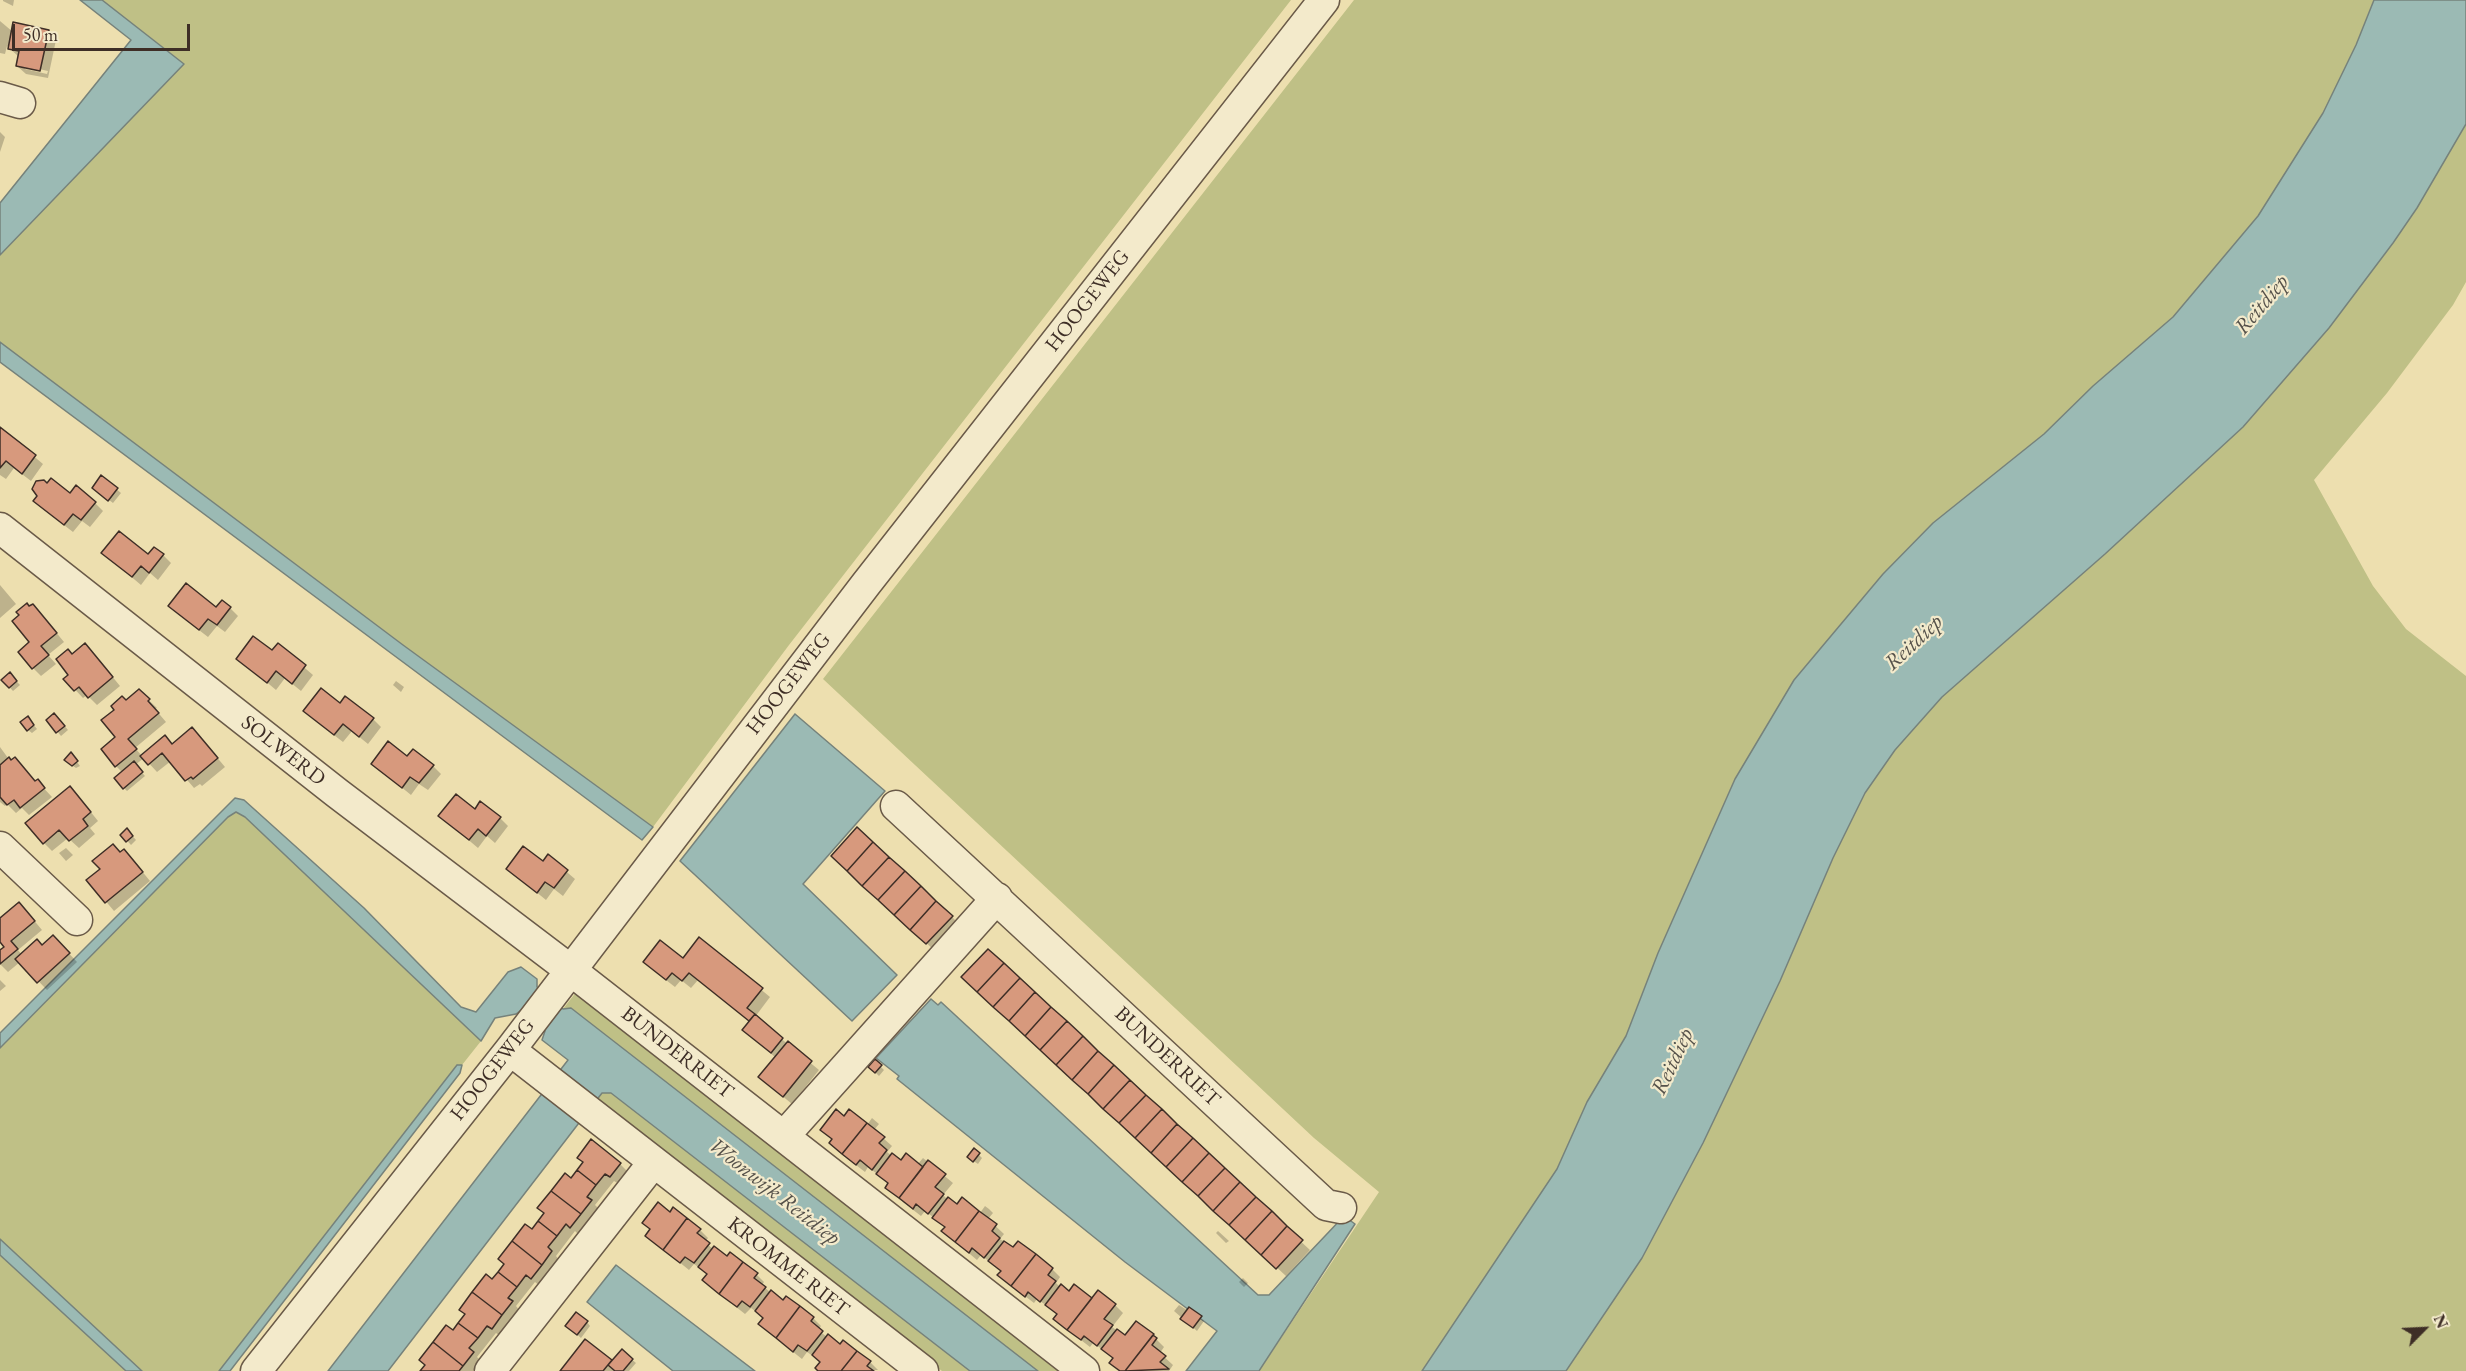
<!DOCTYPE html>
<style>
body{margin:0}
#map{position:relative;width:2466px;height:1371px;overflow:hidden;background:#eddfaf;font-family:"EB Garamond",serif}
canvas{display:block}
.north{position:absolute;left:2394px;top:1299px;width:60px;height:60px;-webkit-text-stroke:4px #f3eacb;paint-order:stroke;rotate:66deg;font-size:16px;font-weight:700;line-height:24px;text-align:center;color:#3e2e26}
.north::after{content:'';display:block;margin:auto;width:21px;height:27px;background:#3e2e26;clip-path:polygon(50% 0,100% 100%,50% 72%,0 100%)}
.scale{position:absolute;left:12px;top:24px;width:178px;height:27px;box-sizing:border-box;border:3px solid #3e2e26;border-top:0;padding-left:8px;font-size:18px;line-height:21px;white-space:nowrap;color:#3e2e26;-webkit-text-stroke:4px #f3eacb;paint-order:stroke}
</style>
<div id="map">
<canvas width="2466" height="1371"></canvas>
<div class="north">N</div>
<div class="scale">50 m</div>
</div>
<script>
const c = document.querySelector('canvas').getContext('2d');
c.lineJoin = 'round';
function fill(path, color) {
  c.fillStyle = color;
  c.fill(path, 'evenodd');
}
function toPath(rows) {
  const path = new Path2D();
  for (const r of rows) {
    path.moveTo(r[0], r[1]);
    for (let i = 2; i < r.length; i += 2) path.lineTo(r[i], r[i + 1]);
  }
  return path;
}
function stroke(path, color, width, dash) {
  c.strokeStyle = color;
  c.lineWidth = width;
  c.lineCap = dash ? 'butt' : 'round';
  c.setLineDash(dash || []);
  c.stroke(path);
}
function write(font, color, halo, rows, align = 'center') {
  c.font = font + ' "EB Garamond",serif';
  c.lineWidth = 4.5;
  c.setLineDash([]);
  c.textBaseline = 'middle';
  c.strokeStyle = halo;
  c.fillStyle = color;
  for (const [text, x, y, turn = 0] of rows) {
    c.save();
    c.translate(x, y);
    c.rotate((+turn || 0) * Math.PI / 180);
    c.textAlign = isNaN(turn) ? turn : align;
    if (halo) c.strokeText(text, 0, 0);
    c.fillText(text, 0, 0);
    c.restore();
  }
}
const green = toPath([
 [102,0,1291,0,789,645,653,827,403,645,0,342,0,255,184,64],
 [1354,0,2374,0,2356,45,2323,113,2258,216,2173,317,2093,386,2044,434,1933,523,1883,574,1794,680,1735,779,1658,953,1626,1036,1587,1102,1557,1169,1422,1371,1259,1371,1379,1192,1314,1138,823,679],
 [2466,124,2466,282,2453,305,2387,393,2314,480,2373,586,2406,629,2466,676,2466,1371,1566,1371,1642,1258,1703,1143,1780,981,1833,858,1865,793,1895,750,1942,697,2105,554,2243,427,2329,328,2393,243,2417,208],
 [236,812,245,817,481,1041,462,1065,457,1065,219,1371,142,1371,0,1239,0,1048,228,817],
 [577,991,1063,1371,1038,1371,571,1008,563,1009],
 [602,1093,611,1093,970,1371,942,1371,597,1103,596,1098],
 [0,1255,126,1371,0,1371]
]);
const water = toPath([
 [80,0,102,0,184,64,0,255,0,203,131,40,80,0],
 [2374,0,2466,0,2466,124,2417,208,2393,243,2329,328,2243,427,2105,554,1942,697,1895,750,1865,793,1833,858,1780,981,1703,1143,1642,1258,1566,1371,1422,1371,1557,1169,1587,1102,1626,1036,1658,953,1735,779,1794,680,1883,574,1933,523,2044,434,2093,386,2173,317,2258,216,2323,113,2356,45,2374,0],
 [0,342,403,645,653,827,642,840,0,362,0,342],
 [795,714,885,791,803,884,897,975,852,1021,680,861,795,714],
 [235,798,244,800,364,908,461,1007,476,1012,508,972,521,967,537,979,537,987,563,1009,571,1008,1038,1371,970,1371,611,1093,602,1093,388,1371,328,1371,568,1060,542,1040,545,1031,520,1011,516,1014,495,1018,481,1041,245,817,236,812,228,817,0,1048,0,1033,235,798],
 [931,999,938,1005,941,1002,1258,1295,1269,1295,1344,1216,1355,1224,1259,1371,1186,1371,1217,1331,1125,1262,897,1079,899,1076,876,1058,931,999],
 [457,1065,462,1065,460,1073,230,1371,219,1371,457,1065],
 [0,1239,142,1371,126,1371,0,1255,0,1239],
 [616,1265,755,1371,673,1371,587,1302,616,1265]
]);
const shadow = toPath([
 [14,0,13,6,3,1,3,0],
 [0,21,13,32,48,31,56,40,48,78,26,74,17,66,19,57,7,46,5,54,0,53],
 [25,66,48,71,47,74,25,69],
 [0,132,5,137,0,152],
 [0,428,43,464,31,481,14,468,6,479,0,475],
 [102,477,121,493,113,503,97,491],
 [70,495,95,503,103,511,90,527,82,521,73,532,43,509,39,496],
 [103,553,163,555,171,563,158,580,150,573,141,585],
 [0,585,16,604,0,618],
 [230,608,238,616,225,632,217,626,208,637,178,614],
 [41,614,64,642,48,655,56,664,41,676,33,668,32,643,21,615],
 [278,645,313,675,301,691,285,678,276,690,238,658,273,652],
 [93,653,120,686,97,705,87,695,83,698,65,679,70,675,72,656],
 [10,674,20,685,13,691,3,680],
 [396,681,404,687,401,692,393,685],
 [139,691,157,708,155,709,166,722,135,748,142,756,200,737,225,767,202,786,200,784,194,788,171,761,157,772,144,758,135,765,145,776,127,791,124,788,123,773,116,766,117,737,126,702],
 [340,705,373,719,381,727,368,744,352,731,343,742,313,719],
 [58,718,68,730,61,736,48,720],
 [31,722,37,729,32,733,28,730],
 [0,747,8,758,35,782,37,781,52,797,29,815,22,808,16,813,7,804,5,806,0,802],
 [74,758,80,766,76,768,70,764],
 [408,758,433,766,441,774,428,790,419,784,411,795,373,764],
 [78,796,98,821,90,828,95,834,79,848,68,838,52,851,44,843],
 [475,811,500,818,508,826,495,843,487,836,478,848,440,816],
 [127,830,136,840,131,845,122,835],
 [66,848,73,855,66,861,59,853],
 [548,856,575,879,563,896,554,889,546,900,508,869,543,863],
 [132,859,150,881,114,911,88,880],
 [841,864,952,917,960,925,935,951],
 [27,912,42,930,18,950,22,955,43,946,61,945,77,962,47,990,20,962,8,972,0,964,0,952,6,947,0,940,0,920],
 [700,939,770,997,755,1017,819,1070,792,1104,769,1085,776,1058,753,1038,750,1022,698,980,691,988,681,980,675,987,653,970,683,960],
 [988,951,1310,1250,1286,1276,972,986],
 [0,980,6,986,0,991],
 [875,1061,884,1070,879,1076,870,1067],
 [844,1118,867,1125,872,1118,879,1124,874,1130,892,1146,887,1152,892,1156,901,1162,917,1165,923,1158,953,1183,943,1195,948,1200,957,1206,980,1213,985,1206,989,1209,993,1213,988,1219,1004,1234,1000,1239,1052,1269,1060,1277,1056,1283,1060,1287,1069,1293,1115,1305,1123,1313,1112,1327,1126,1337,1156,1339,1164,1347,1160,1353,1173,1365,1169,1371,1120,1371,1114,1359,1106,1352,1093,1343,1090,1347,1064,1327,1058,1315,1050,1308,1037,1299,1034,1303,1008,1283,999,1275,1002,1272,981,1255,977,1260,952,1239,943,1231,946,1228,937,1220,925,1211,921,1216,895,1196,887,1187,890,1184,868,1167,865,1172,839,1152,831,1143,833,1140,822,1130],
 [974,1150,982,1158,978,1164,972,1160],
 [620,1164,628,1172,619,1184,614,1181,595,1205,599,1209,579,1235,575,1231,556,1256,559,1260,540,1286,535,1282,516,1306,520,1311,500,1336,496,1333,477,1357,481,1361,473,1371,423,1371,572,1180],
 [670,1214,700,1230,708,1238,705,1242,714,1250,756,1274,764,1282,762,1285,771,1293,813,1318,821,1326,818,1330,827,1337,870,1362,878,1370,820,1371,821,1362,816,1358,807,1352,802,1359,768,1332,765,1318,751,1308,745,1314,712,1288,708,1274,694,1264,689,1270,647,1236,651,1230,644,1223],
 [1218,1231,1229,1241,1226,1243,1216,1233],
 [1243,1278,1248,1283,1244,1287,1239,1282],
 [1179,1305,1204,1321,1197,1331,1174,1311],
 [587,1322,590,1326,581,1338,571,1329],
 [585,1341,612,1363,622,1351,636,1363,629,1371,562,1371]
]);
const building = toPath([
 [13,22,49,30,40,71,16,66,19,51,8,49,13,22],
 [0,427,36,455,22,474,6,461,0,468,0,427],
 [101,475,118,488,108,501,92,488,101,475],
 [51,478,70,493,76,485,96,502,81,520,73,514,64,525,33,501,37,496,32,489,36,481,44,480,47,483,51,478],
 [119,531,148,554,154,547,164,554,149,573,141,566,132,577,101,553,119,531],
 [186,583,216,607,222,600,231,607,217,625,208,619,199,630,168,606,186,583],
 [27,603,29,606,33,604,57,633,41,646,49,655,32,669,18,652,29,642,12,621,19,615,16,612,27,603],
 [253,636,272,650,278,643,306,665,292,684,276,671,267,683,236,659,253,636],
 [85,643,113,677,88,698,79,687,74,691,63,679,68,675,56,659,68,649,72,654,85,643],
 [10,672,17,681,9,688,1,680,10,672],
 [321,688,340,703,345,696,374,718,359,737,343,724,334,735,303,711,321,688],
 [139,689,150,699,148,701,159,713,128,739,137,749,115,767,101,749,115,737,101,720,114,710,111,706,122,696,126,700,139,689],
 [54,713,65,726,56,733,46,720,54,713],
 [28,716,34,725,27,731,20,722,28,716],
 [192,727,218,758,193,779,191,777,185,781,162,753,148,765,140,756,165,735,172,744,192,727],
 [388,741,407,756,413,749,434,765,419,783,410,777,402,788,371,764,388,741],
 [71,752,78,761,72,766,64,760,71,752],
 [9,757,11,760,15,757,35,781,38,779,45,788,20,808,14,800,7,805,0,797,0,765,9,757],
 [134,761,143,772,123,789,114,778,134,761],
 [70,786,91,812,83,819,88,826,69,841,59,830,43,844,25,823,70,786],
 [456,794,475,809,480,801,501,817,486,836,478,829,469,840,438,816,456,794],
 [857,827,873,842,847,871,831,856,857,827],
 [127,828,133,836,126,842,120,835,127,828],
 [873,842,889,857,862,886,847,871,873,842],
 [113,844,120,852,124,849,143,872,105,903,86,880,100,869,92,861,113,844],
 [523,846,543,861,548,854,568,870,554,888,545,882,537,893,506,869,523,846],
 [889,857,905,871,878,900,862,886,889,857],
 [905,871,921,886,894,915,878,900,905,871],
 [921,886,936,901,910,930,894,915,921,886],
 [936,901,953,916,926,944,910,930,936,901],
 [19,902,35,921,11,941,18,949,0,964,0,950,4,947,0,942,0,918,19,902],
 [53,935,70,953,37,983,15,959,37,939,42,945,53,935],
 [699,937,763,988,747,1008,755,1014,749,1021,689,973,682,981,672,973,666,980,643,962,660,940,683,958,699,937],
 [988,949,1004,963,977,992,961,977,988,949],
 [1004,963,1020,978,993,1007,977,992,1004,963],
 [1020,978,1035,992,1009,1021,993,1007,1020,978],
 [1035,992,1051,1007,1025,1036,1009,1021,1035,992],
 [1051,1007,1067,1021,1040,1050,1025,1036,1051,1007],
 [755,1014,783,1038,771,1053,742,1030,755,1014],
 [1067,1021,1083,1036,1056,1065,1040,1050,1067,1021],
 [1083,1036,1098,1051,1072,1080,1056,1065,1083,1036],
 [788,1041,812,1061,783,1097,758,1077,788,1041],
 [1098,1051,1114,1065,1088,1094,1072,1080,1098,1051],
 [875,1059,882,1065,875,1073,868,1067,875,1059],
 [1114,1065,1130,1080,1103,1109,1088,1094,1114,1065],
 [1130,1080,1146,1095,1119,1123,1103,1109,1130,1080],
 [1146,1095,1162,1109,1135,1138,1119,1123,1146,1095],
 [836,1109,844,1116,849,1109,867,1123,842,1154,829,1143,832,1139,820,1130,836,1109],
 [1162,1109,1177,1124,1151,1153,1135,1138,1162,1109],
 [867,1123,885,1137,879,1143,887,1150,872,1170,860,1160,856,1165,842,1154,867,1123],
 [1177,1124,1193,1138,1166,1167,1151,1153,1177,1124],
 [1193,1138,1209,1153,1182,1182,1166,1167,1193,1138],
 [591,1139,621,1163,610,1177,605,1174,596,1185,577,1170,583,1162,577,1158,591,1139],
 [974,1148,980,1153,973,1162,967,1157,974,1148],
 [892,1153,901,1160,906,1153,923,1167,899,1198,885,1188,888,1183,876,1174,892,1153],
 [1209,1153,1225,1168,1198,1196,1182,1182,1209,1153],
 [928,1160,946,1174,935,1187,944,1194,928,1214,916,1204,913,1209,899,1198,928,1160],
 [1225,1168,1240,1182,1213,1211,1198,1196,1225,1168],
 [577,1170,596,1185,587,1197,592,1200,581,1214,551,1191,565,1173,571,1178,577,1170],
 [1240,1182,1256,1197,1229,1225,1213,1211,1240,1182],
 [551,1191,581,1214,570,1228,566,1224,557,1236,538,1221,544,1213,537,1208,551,1191],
 [948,1197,957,1204,962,1197,979,1211,955,1242,941,1231,945,1227,932,1218,948,1197],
 [1256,1197,1272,1211,1245,1240,1229,1225,1256,1197],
 [658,1202,670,1212,673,1207,687,1218,663,1250,645,1236,650,1229,642,1223,658,1202],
 [979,1211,997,1224,992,1231,1000,1238,984,1258,972,1248,969,1253,955,1242,979,1211],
 [1272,1211,1287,1226,1261,1255,1245,1240,1272,1211],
 [687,1218,701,1229,697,1233,710,1243,694,1263,685,1257,680,1263,663,1250,687,1218],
 [538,1221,557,1236,548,1247,552,1251,542,1265,512,1241,525,1224,532,1229,538,1221],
 [1287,1226,1303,1240,1276,1269,1261,1255,1287,1226],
 [512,1241,542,1265,531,1279,526,1275,517,1287,498,1272,504,1264,498,1259,512,1241],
 [1004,1241,1013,1247,1018,1241,1036,1254,1011,1286,997,1275,1001,1271,988,1261,1004,1241],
 [714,1246,727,1256,730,1252,743,1262,719,1294,702,1280,707,1274,698,1267,714,1246],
 [1036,1254,1053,1268,1048,1275,1056,1281,1040,1302,1028,1292,1025,1297,1011,1286,1036,1254],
 [743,1262,758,1273,754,1278,766,1287,750,1307,742,1301,737,1307,719,1294,743,1262],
 [498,1272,517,1287,508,1298,513,1301,502,1315,472,1292,486,1274,492,1279,498,1272],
 [1061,1284,1069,1291,1074,1284,1092,1298,1067,1330,1053,1319,1057,1314,1045,1305,1061,1284],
 [771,1290,783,1300,786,1296,800,1306,776,1338,758,1324,763,1318,755,1311,771,1290],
 [1098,1290,1116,1304,1104,1319,1113,1325,1097,1346,1084,1336,1081,1340,1067,1330,1098,1290],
 [472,1292,502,1315,492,1329,487,1326,478,1338,458,1323,465,1314,459,1310,472,1292],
 [800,1306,814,1317,811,1321,823,1331,807,1351,798,1345,793,1352,776,1338,800,1306],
 [1189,1307,1202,1316,1193,1328,1180,1319,1189,1307],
 [576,1312,588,1321,577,1335,565,1326,576,1312],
 [1136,1321,1154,1334,1125,1371,1120,1371,1109,1363,1113,1358,1101,1349,1117,1329,1125,1335,1136,1321],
 [458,1323,478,1338,469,1348,474,1352,463,1366,433,1342,446,1325,453,1330,458,1323],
 [828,1334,840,1344,843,1340,857,1351,841,1371,818,1371,815,1368,820,1362,812,1355,828,1334],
 [1153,1335,1157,1338,1152,1345,1166,1356,1160,1362,1169,1369,1125,1371,1153,1335],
 [585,1339,612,1360,603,1371,560,1371,585,1339],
 [433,1342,463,1366,459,1371,420,1371,425,1365,419,1360,433,1342],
 [622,1349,633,1359,623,1371,615,1371,608,1365,622,1349],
 [857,1351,871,1361,867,1366,874,1371,841,1371,857,1351]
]);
const minor = toPath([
 [0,97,20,103],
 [0,528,337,793,569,969,1084,1371],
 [896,806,1326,1205,1341,1208],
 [0,847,77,920],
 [510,1050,923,1371],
 [784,1136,997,898],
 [256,1371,510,1050,866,584,1324,0],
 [490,1371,653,1163]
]);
const streetNames = [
 ["HOOGEWEG",1088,301,-52],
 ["HOOGEWEG",789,684,-52],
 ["SOLWERD",283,751,38],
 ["BUNDERRIET",677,1053,38],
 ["BUNDERRIET",1167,1057,43],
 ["HOOGEWEG",493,1070,-52],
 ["KROMME RIET",788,1267,38]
];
const waterNames = [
 ["Reitdiep",2262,305,-50],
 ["Reitdiep",1914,643,-43],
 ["Reitdiep",1673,1062,-65],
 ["Woonwijk Reitdiep",774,1192,38]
];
fill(green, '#bfc086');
fill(water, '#9bbab4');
stroke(water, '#76827b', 1.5);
fill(shadow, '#0003');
fill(building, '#d7997d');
stroke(building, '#3e2e26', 1.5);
stroke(minor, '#6a5a48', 33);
stroke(minor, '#f3eacb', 30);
write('21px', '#3e2e26', '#f3eacb', streetNames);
write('italic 22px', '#55514a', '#f3eacb', waterNames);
</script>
